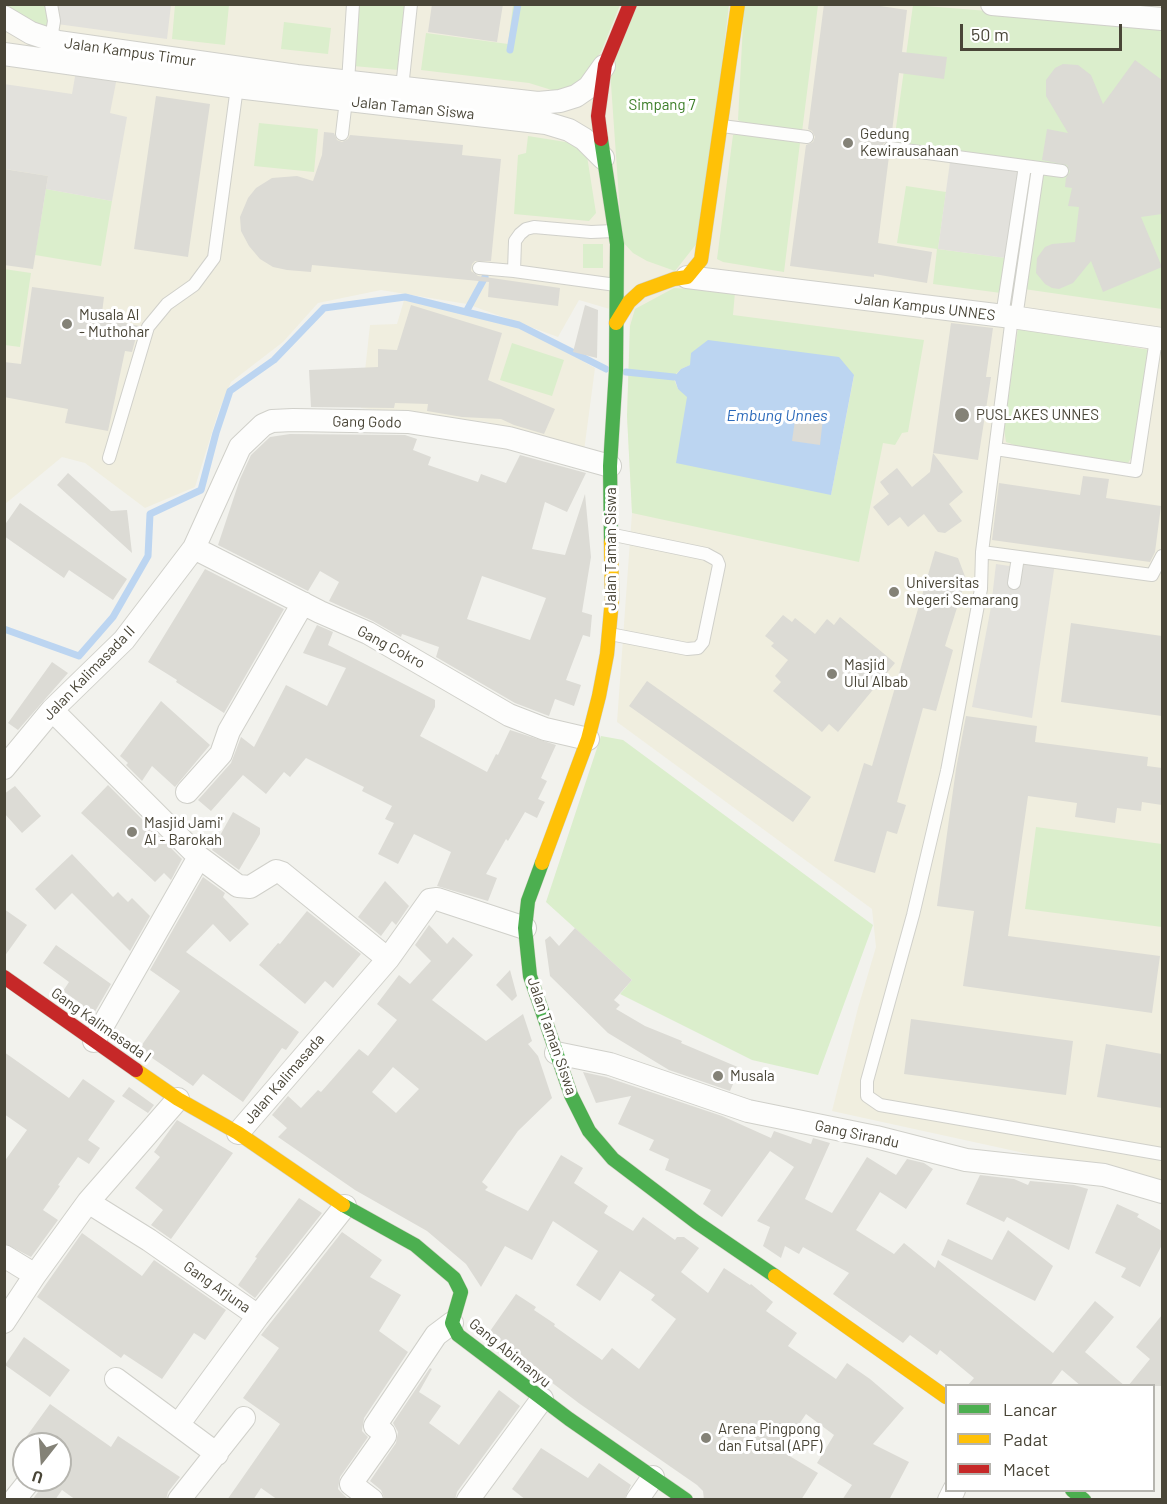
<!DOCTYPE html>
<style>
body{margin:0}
#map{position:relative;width:1167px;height:1504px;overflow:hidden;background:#f2f2ed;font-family:Barlow,sans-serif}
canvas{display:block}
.frame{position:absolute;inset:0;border:6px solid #494537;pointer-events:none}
.legend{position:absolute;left:945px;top:1384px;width:210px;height:108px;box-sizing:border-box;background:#fff;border:2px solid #b6b5af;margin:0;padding:8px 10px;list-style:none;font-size:18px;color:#494537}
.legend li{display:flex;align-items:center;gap:12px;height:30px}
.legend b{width:30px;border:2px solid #b6b5af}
.north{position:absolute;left:12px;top:1432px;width:60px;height:60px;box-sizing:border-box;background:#fff;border:2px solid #b6b5af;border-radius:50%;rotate:197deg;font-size:16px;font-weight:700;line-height:24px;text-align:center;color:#494537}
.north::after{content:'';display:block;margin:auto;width:21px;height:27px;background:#848277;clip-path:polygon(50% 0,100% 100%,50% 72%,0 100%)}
.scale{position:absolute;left:960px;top:24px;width:162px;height:27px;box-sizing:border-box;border:3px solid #494537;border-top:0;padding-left:8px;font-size:18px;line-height:21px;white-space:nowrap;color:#494537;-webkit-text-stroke:4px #fff;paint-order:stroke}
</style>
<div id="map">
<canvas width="1167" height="1504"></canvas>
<div class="frame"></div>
<ul class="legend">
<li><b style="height:8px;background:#4caf50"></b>Lancar</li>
<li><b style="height:8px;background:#ffc107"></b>Padat</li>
<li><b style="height:8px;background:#c62828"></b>Macet</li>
</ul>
<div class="north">U</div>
<div class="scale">50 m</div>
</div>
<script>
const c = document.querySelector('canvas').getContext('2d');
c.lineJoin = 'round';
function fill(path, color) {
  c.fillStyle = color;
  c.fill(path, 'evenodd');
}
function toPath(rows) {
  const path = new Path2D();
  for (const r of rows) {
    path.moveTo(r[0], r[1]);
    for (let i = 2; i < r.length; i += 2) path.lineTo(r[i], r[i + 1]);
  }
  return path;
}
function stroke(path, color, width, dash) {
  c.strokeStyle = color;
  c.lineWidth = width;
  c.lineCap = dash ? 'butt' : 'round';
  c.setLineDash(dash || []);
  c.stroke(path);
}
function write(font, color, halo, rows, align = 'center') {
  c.font = font + ' Barlow,sans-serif';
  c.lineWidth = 6;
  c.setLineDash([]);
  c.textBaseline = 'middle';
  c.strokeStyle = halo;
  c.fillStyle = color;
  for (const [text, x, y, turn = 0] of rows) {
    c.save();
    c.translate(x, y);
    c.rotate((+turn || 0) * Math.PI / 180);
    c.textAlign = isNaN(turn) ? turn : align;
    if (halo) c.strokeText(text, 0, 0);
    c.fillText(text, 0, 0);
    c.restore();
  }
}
const education = toPath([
 [5,5,1162,5,1162,1189,1056,1160,832,1111,858,1008,876,947,872,909,617,722,632,513,627,416,630,315,579,300,558,337,467,304,381,290,318,303,283,342,231,382,218,413,195,487,145,508,85,463,62,457,5,504],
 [405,297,519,325,595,368,584,451,531,439,487,422,361,408,370,325,397,324]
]);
const green = toPath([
 [6,5,47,5,48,27,36,23],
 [175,5,229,5,225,45,172,39],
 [358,5,404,5,399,70,353,66],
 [513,5,620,5,601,52,577,84,555,91,529,83,421,70,426,33,508,44],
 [637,5,729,5,701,238,675,271,647,261,633,253,622,241,610,70],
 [744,5,818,5,802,132,745,124,738,120],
 [913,5,1162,25,1162,309,1024,289,1041,162,894,142],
 [284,22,331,28,328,54,281,49],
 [259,123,318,129,314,172,254,166],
 [740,134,800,143,784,272,723,262,717,259,733,135],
 [528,136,572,143,587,156,596,213,589,221,514,214,518,155,526,153],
 [906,186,946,192,938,249,1006,258,1001,293,933,284,937,249,897,243],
 [46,189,112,201,101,266,35,255],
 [583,244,603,244,603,268,583,268],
 [4,269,31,273,20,347,5,345],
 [674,288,735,292,733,315,924,340,908,432,902,433,895,445,883,443,859,562,632,513,627,416,630,326,635,309],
 [690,365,854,376,831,495,678,389,673,377,681,369],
 [1018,328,1150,350,1135,452,1128,463,1020,447,1006,442,1004,429],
 [512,343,564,360,552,396,500,380],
 [601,736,623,740,873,925,818,1075,752,1060,620,994,632,980,546,902],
 [1036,827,1162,844,1162,927,1025,909]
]);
const parking = toPath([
 [54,5,171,5,167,39,57,24],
 [77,65,118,72,110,113,127,117,112,201,46,189,48,176,5,169,4,84,72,94],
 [950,162,1018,171,1006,258,938,249],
 [1025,558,1055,563,1032,718,972,707,991,607,996,564,1023,568]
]);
const water = toPath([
 [708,340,839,357,854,375,831,495,676,463,687,397,678,389,674,377,681,369,690,365,691,353]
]);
const stream = toPath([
 [510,50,518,4],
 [466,312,485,277],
 [626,372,674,377],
 [4,629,79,656,113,617,148,556,150,514,201,490,216,433,230,391,274,360,324,308,405,297,519,325,606,369]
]);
const building = toPath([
 [432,4,503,4,497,42,428,32],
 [824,4,867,4,907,10,902,52,947,57,944,79,899,73,891,140,884,143,882,147,885,154,889,156,878,243,932,252,927,283,874,274,874,277,790,266,806,145,813,142,815,137,812,131,808,129],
 [1135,60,1162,80,1162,214,1141,217,1162,267,1103,292,1091,261,1073,283,1059,289,1052,288,1045,284,1036,273,1037,258,1045,247,1052,244,1075,242,1079,207,1068,206,1072,188,1065,187,1066,178,1070,172,1067,165,1042,160,1047,129,1068,133,1046,96,1046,80,1055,68,1063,64,1078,65,1091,75,1103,104],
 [156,96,210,104,188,257,134,249],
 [324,132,334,133,337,140,342,142,348,139,350,135,463,145,462,155,501,159,491,261,475,261,472,264,471,271,478,276,560,288,558,306,488,297,489,282,312,265,311,272,287,270,273,267,260,259,249,246,241,231,240,217,248,198,256,188,272,178,297,176,313,181,322,155],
 [4,169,48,176,33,269,4,265],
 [32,287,104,297,102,313,110,314,109,319,139,326,132,352,125,351,108,431,65,423,68,409,4,397,4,362,21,364],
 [411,305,502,333,488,380,555,409,544,434,514,425,501,419,462,417,427,411,428,404,395,403,394,408,311,407,309,370,378,367,378,349,397,350],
 [585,305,598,310,597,358,573,352],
 [951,323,993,328,986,377,991,377,978,460,933,453],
 [796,413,823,418,820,445,792,441],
 [290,434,405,435,417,439,413,450,431,457,428,465,478,482,481,474,506,483,520,455,586,473,567,512,545,502,532,549,565,555,585,494,591,557,582,612,592,615,590,637,583,635,566,680,581,685,574,706,555,699,549,716,515,703,436,657,439,647,402,634,401,637,373,621,329,601,339,582,320,571,308,591,218,545,240,479,251,455,270,437],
 [482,576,546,598,530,640,467,619],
 [933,453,963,492,949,504,962,521,945,533,938,532,924,514,908,527,900,517,888,526,873,507,889,494,880,482,897,468,912,487,930,472],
 [68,473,111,511,127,510,132,553,57,485],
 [1083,476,1109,479,1106,498,1161,506,1155,552,1150,562,992,540,999,483,1080,495],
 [20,503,127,579,113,600,69,570,64,578,4,536,4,526],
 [935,551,958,558,966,579,945,646,953,650,936,711,923,708,897,802,906,805,897,834,887,831,875,873,834,861,864,763,872,766],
 [205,569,284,609,224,713,176,682,177,680,148,662],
 [783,615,792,622,795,618,815,634,827,619,834,625,840,617,895,663,838,732,829,724,822,732,773,691,781,682,775,676,788,660,771,646,774,643,765,636],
 [1071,623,1162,636,1162,716,1061,702],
 [317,625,333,632,328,645,435,700,435,707,420,736,487,772,496,754,498,755,510,730,556,745,541,778,547,781,538,799,545,802,543,805,537,818,525,812,508,841,506,839,486,874,497,878,488,901,437,886,451,852,414,834,398,864,378,854,394,823,385,819,392,806,362,791,364,787,306,758,290,777,284,772,266,794,243,775,211,811,198,800,231,763,241,737,254,747,286,685,327,706,346,668,303,653],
 [52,662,68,673,18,730,8,723],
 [647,681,811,797,793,822,629,706],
 [161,701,210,745,175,787,152,766,142,781,126,765,128,763,120,756],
 [966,716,1037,726,1035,742,1148,757,1147,766,1162,768,1162,805,1142,802,1141,811,1117,808,1115,823,1075,817,1077,803,1028,796,1008,936,1160,956,1152,1013,963,986,974,911,937,906,956,769],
 [108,785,182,859,171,880,164,873,155,882,81,813],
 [15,786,41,816,22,833,4,813,4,794],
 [233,812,260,828,260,834,239,870,212,850],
 [72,854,113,897,118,892,128,902,132,898,150,916,130,951,72,893,55,910,35,889],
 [203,877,225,893,223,897,249,924,230,942,213,924,186,952,299,1032,286,1050,282,1048,243,1102,203,1074,193,1086,139,1049,180,991,150,970],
 [385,881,409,906,396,925,392,921,381,936,358,917],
 [4,909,27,925,4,957],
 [307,911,361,954,333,988,325,981,305,1004,259,965,278,943,280,944],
 [429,925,447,944,453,937,473,955,432,1000,486,1041,523,1014,532,1041,528,1044,538,1056,552,1098,518,1131,482,1182,488,1187,485,1190,528,1211,561,1155,583,1168,574,1183,608,1206,604,1213,633,1231,643,1217,675,1240,677,1237,684,1237,699,1248,681,1272,708,1293,724,1268,750,1285,751,1284,773,1302,766,1311,797,1333,788,1346,836,1379,847,1363,870,1379,904,1408,873,1444,909,1462,889,1500,842,1500,852,1485,817,1463,834,1435,806,1414,781,1451,818,1473,801,1500,704,1500,703,1491,697,1485,580,1404,488,1334,516,1294,536,1307,534,1310,555,1324,554,1326,602,1360,612,1348,639,1369,676,1319,651,1300,655,1295,620,1271,600,1301,576,1285,598,1251,553,1221,532,1260,505,1246,481,1287,466,1264,427,1231,355,1190,278,1137,287,1128,272,1115,288,1096,301,1108,318,1090,321,1092,359,1049,368,1056,397,1020,377,1004,399,975,410,984,431,961,415,945],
 [393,1067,419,1089,396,1113,372,1092],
 [575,928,632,980,614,1000,620,1005,616,1009,645,1026,682,1041,681,1043,740,1068,730,1091,669,1070,608,1033,550,976,545,940,550,936,559,946],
 [56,945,111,984,93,1015,81,1007,83,1005,63,991,69,982,43,963],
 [510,970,517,996,512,1001,496,985],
 [911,1019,1073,1041,1066,1095,904,1074],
 [1106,1044,1162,1054,1162,1108,1097,1097],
 [4,1052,69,1098,83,1079,115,1101,88,1140,100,1148,89,1164,78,1157,58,1185,60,1186,43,1210,58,1220,31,1257,4,1243,4,1162,27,1130,4,1114],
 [583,1072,606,1077,722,1116,771,1138,774,1131,811,1144,813,1138,830,1143,805,1199,832,1213,867,1157,896,1175,907,1159,924,1163,933,1169,906,1209,880,1192,856,1230,894,1254,904,1243,935,1268,938,1260,1053,1353,1095,1301,1114,1317,1085,1352,1125,1386,1081,1386,1062,1370,1050,1386,967,1386,974,1378,940,1350,937,1355,910,1335,903,1343,833,1294,849,1273,803,1247,799,1254,785,1246,781,1258,763,1246,770,1227,757,1221,794,1167,770,1151,722,1217,703,1204,711,1190,665,1170,669,1159,649,1150,654,1140,618,1124,631,1096,596,1103],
 [129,1087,154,1105,148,1113,122,1096],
 [177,1120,233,1153,171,1239,151,1225,163,1210,135,1188,160,1157,154,1152],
 [980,1175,1014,1179,1028,1185,1030,1181,1074,1185,1088,1189,1069,1250,1007,1217,1004,1222,966,1204],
 [299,1198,322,1213,255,1298,238,1285,257,1258,255,1257],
 [1117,1204,1139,1214,1137,1217,1162,1231,1162,1245,1140,1287,1121,1277,1126,1268,1095,1253],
 [1008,1230,1053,1266,1035,1301,941,1255,948,1239,992,1260],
 [342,1232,382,1260,370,1277,401,1295,379,1331,408,1352,364,1418,362,1431,368,1437,340,1477,338,1489,349,1500,278,1500,261,1488,253,1500,227,1500,280,1424,243,1398,279,1348,261,1335],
 [82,1233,142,1276,154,1260,226,1310,205,1340,194,1333,162,1379,124,1354,121,1358,37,1297],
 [1162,1315,1162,1386,1128,1386,1150,1359,1136,1347],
 [24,1337,70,1370,50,1397,5,1365],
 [430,1368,432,1369,419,1392,441,1406,429,1423,459,1445,499,1390,520,1406,457,1492,455,1500,385,1500,381,1490,370,1481,396,1443,398,1432,393,1423],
 [50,1404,111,1447,118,1436,180,1477,168,1492,166,1500,76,1500,62,1490,55,1500,32,1500,41,1488,43,1480,60,1480,60,1444,21,1444],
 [541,1448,588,1478,599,1463,631,1485,624,1500,526,1500,512,1489]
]);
const lane = toPath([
 [51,39,54,21,51,4],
 [348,82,353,4],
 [402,88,411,4],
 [722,126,807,137],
 [342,134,346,100],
 [890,148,1062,171],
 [479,268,514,271,616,285],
 [514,271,515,241,520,234,526,229,534,227,591,232,614,231],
 [1002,316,1025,166],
 [1012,317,982,552,981,589,947,771,913,915,867,1081,867,1096,880,1105,1162,1154],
 [1016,318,1038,168],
 [996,449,1136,471,1156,339],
 [109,458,148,327,167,304,194,285,214,258,237,87],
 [982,552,1152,575,1162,556],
 [1014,583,1018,557],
 [610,634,687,649,698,648,703,642,719,565,717,560,706,554,614,535]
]);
const street = toPath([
 [992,4,1162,19],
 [4,17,31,33,58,42,297,76,538,103,560,101,576,96,589,87,604,66],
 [4,54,237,87,546,123,569,130,584,139,603,158],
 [687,277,1012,317,1162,339],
 [194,548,320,612,368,633,509,715,545,729,588,739],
 [52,710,199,857,238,886,250,887,276,871,282,873,388,959],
 [4,768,52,710,124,640,194,548,240,447,263,425,272,421,293,420,408,422,509,438,610,466],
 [187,792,221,754,229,731,303,603],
 [94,1041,199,857],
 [556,1053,610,1064,748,1111,876,1137,966,1160,1104,1175,1162,1192],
 [238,1133,388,959,430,900,437,899,525,928],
 [88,1202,149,1240,258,1316],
 [4,1256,35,1275],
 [4,1322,35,1275,88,1202,178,1099],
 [116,1379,217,1454],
 [178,1425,258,1316,345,1206],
 [14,1500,30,1480],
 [179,1500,244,1418],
 [372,1500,351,1484,385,1436,384,1433,375,1426,436,1335,452,1323],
 [468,1500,542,1399],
 [637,1500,653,1477],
 [949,1500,954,1490]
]);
const fast = toPath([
 [601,139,617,244,616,370,610,466,611,542],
 [542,863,528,901,525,928,530,976,571,1095,589,1131,613,1159,696,1222,775,1276],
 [343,1205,415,1245,454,1278,461,1292,452,1323,458,1335,569,1419,686,1500],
 [1072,1490,1084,1500]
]);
const slow = toPath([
 [616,323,629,302,641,291,674,279,687,277,701,260,738,4],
 [542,863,588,739,599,696,607,654,612,599,611,542],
 [136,1070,178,1099,238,1133,343,1205],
 [775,1276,946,1397]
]);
const jam = toPath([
 [601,139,598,116,605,65,630,4],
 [4,977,136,1070]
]);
const markers = [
 [848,143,6,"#848277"],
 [67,324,6,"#848277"],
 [962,415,8,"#848277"],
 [894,592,6,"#848277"],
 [832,674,6,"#848277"],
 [132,832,6,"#848277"],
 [718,1076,6,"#848277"],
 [706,1438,6,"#848277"]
];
const streetNames = [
 ["Jalan Kampus Timur",130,52,8],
 ["Jalan Taman Siswa",413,108,6],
 ["Jalan Kampus UNNES",925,307,7],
 ["Gang Godo",367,422,1],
 ["Jalan Taman Siswa",611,549,-90],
 ["Gang Cokro",391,647,28],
 ["Jalan Kalimasada II",89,673,-46],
 ["Gang Kalimasada I",101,1025,35],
 ["Jalan Taman Siswa",552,1036,71],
 ["Jalan Kalimasada",284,1079,-49],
 ["Gang Sirandu",857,1134,12],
 ["Gang Arjuna",217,1287,35],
 ["Gang Abimanyu",510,1353,39]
];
const parkNames = [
 ["Simpang 7",662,105]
];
const poiNames = [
 ["Gedung",860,134],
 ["Kewirausahaan",860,151],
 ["Musala Al",79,315],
 ["- Muthohar",79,332],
 ["PUSLAKES UNNES",976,415],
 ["Universitas",906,583],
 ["Negeri Semarang",906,600],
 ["Masjid",844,665],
 ["Ulul Albab",844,682],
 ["Masjid Jami'",144,823],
 ["Al - Barokah",144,840],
 ["Musala",730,1076],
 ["Arena Pingpong",718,1429],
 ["dan Futsal (APF)",718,1446]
];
const waterNames = [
 ["Embung Unnes",777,416]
];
fill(education, '#f0eedf');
fill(green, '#dbeecc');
fill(parking, '#e2e1dc');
fill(water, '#bcd5f1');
stroke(stream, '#bcd5f1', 7);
fill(building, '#dcdbd5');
stroke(lane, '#d0d0ca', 14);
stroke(street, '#d0d0ca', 24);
stroke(fast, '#d2d0c3', 15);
stroke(slow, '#d2d0c3', 15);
stroke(jam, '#d2d0c3', 15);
stroke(lane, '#fdfdfc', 12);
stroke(street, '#fdfdfc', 22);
stroke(fast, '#4caf50', 14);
stroke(slow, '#ffc107', 14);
stroke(jam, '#c62828', 14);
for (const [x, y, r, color] of markers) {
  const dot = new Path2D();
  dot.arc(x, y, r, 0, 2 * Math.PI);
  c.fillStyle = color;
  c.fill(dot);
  stroke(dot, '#fff', 2);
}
write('15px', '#494537', '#fff', streetNames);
write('15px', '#3c7e28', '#fff', parkNames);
write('15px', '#494537', '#fff', poiNames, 'left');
write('italic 16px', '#2c6aba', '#fff', waterNames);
</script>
